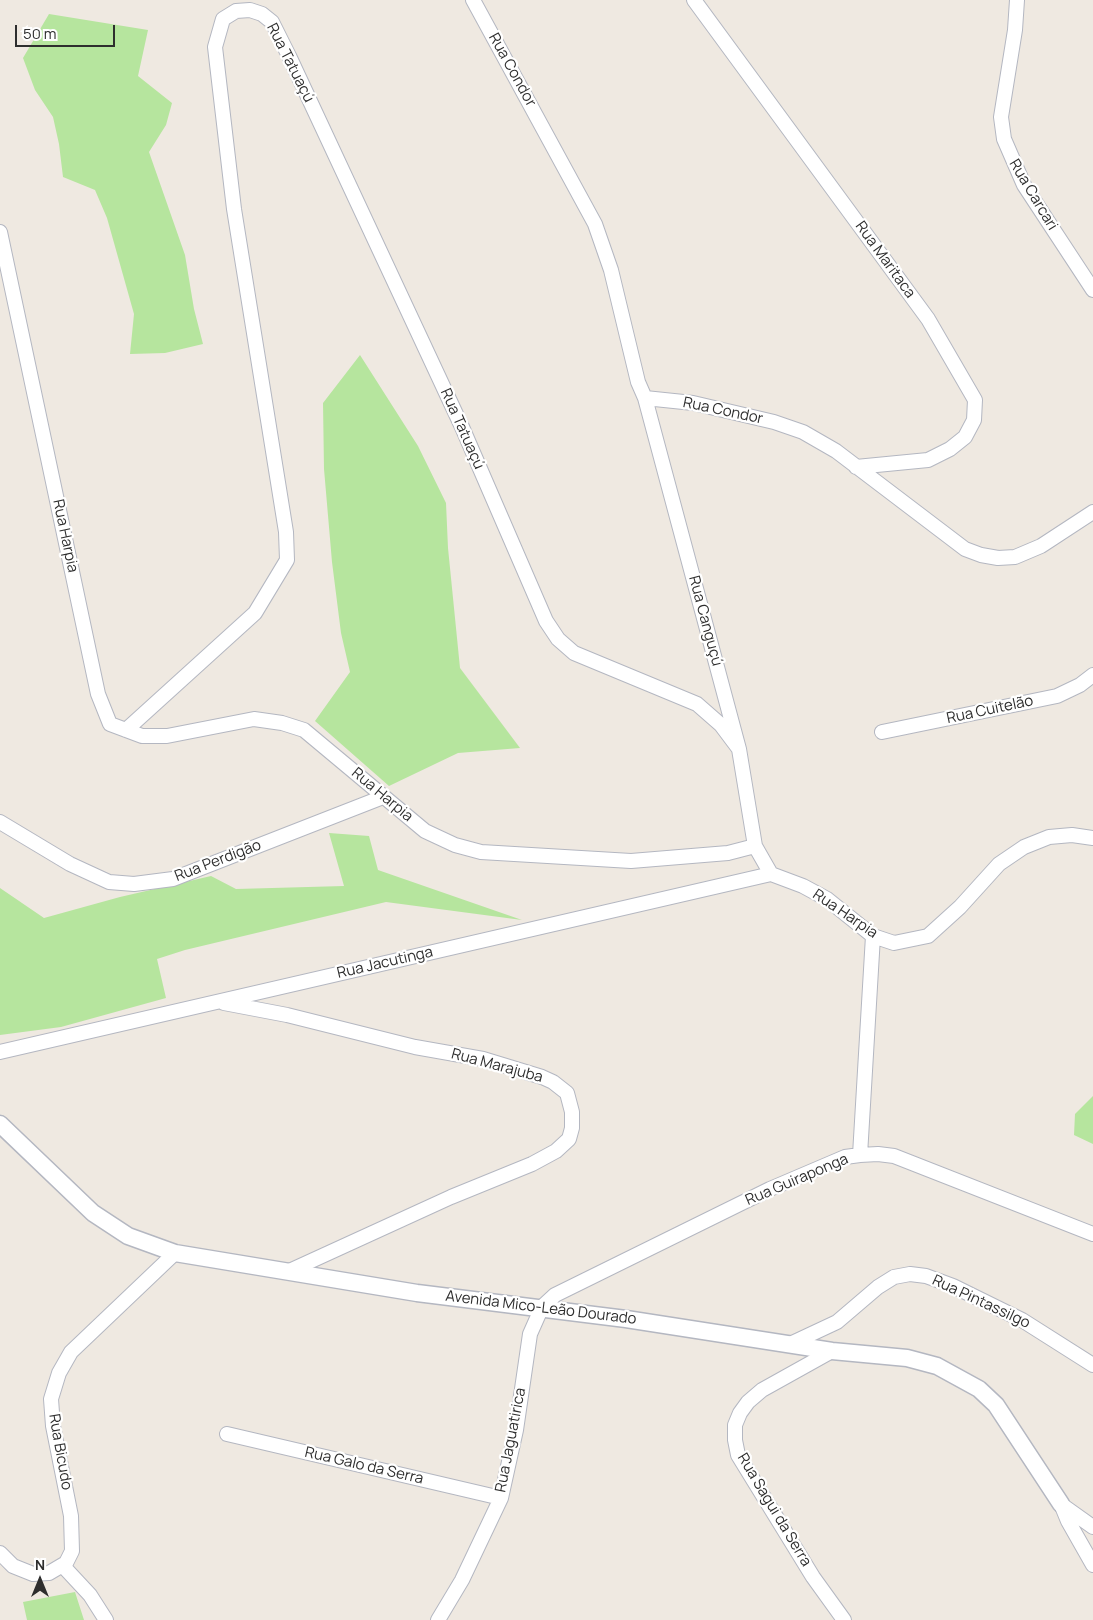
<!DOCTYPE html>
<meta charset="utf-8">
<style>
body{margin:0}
#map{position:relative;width:1093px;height:1620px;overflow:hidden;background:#efe9e1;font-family:Manrope,sans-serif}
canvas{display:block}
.north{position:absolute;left:15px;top:1555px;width:50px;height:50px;-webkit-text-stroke:4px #fff;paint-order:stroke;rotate:0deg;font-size:14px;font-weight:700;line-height:20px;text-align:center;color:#2e2e2e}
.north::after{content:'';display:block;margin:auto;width:18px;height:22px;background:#2e2e2e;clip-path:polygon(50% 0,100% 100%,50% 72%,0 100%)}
.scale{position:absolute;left:15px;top:25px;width:100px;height:22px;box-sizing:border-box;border:2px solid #2e2e2e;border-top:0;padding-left:6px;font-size:15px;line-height:18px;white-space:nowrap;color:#2e2e2e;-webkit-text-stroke:4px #fff;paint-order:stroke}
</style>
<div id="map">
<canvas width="1093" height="1620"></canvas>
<div class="north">N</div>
<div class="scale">50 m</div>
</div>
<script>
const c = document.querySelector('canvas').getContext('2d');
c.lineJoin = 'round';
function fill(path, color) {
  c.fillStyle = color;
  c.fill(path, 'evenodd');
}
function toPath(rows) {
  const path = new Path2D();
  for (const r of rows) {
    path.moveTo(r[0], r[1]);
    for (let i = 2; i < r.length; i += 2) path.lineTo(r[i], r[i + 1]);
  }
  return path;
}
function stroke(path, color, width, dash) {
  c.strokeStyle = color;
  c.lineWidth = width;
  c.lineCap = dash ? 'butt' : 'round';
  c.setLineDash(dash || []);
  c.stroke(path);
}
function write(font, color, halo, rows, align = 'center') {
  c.font = font + ' Manrope,sans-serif';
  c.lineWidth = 4.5;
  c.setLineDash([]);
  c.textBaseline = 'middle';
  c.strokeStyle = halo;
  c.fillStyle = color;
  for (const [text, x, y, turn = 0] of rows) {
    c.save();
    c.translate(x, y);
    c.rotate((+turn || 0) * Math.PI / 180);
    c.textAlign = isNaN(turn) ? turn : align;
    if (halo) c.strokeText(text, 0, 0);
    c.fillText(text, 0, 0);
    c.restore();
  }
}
const green = toPath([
 [49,14,148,30,138,76,172,103,166,125,149,152,185,255,194,309,203,344,165,353,130,354,134,314,107,218,95,190,63,177,59,144,53,117,35,90,23,58],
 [360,355,418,446,446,503,448,548,460,668,520,748,458,753,389,786,315,721,350,672,341,633,332,562,324,469,323,403],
 [329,833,369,836,378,870,522,920,386,902,185,950,157,959,166,998,61,1027,0,1035,0,888,44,918,120,897,211,876,236,889,344,886],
 [1093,1096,1093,1144,1074,1135,1075,1114],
 [75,1592,84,1620,27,1620,23,1602]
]);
const minor = toPath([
 [473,0,595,224,611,270,638,382,645,398,739,749,755,846,771,874,803,886,827,899,873,936,894,943,928,936,960,907,999,864,1024,847,1049,837,1072,835,1093,838],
 [694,0,928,319,975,400,974,420,965,437,950,449,928,460,856,467],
 [1017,0,1015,30,1001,117,1004,139,1024,185,1093,290],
 [0,232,98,694,110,724,142,736,167,736,254,719,282,723,304,730,425,831,455,845,481,852,631,861,728,853,755,846],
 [645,398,693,403,774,422,803,432,836,451,965,549,981,555,998,558,1015,557,1041,546,1093,512],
 [126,730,255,613,287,560,286,532,234,209,215,47,223,19,236,11,250,10,262,14,272,22,289,56,462,427,546,621,558,639,574,653,697,704,721,725,739,749],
 [882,732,1057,696,1080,685,1093,675],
 [0,822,70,864,109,882,134,884,173,879,383,797],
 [224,1003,287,1015,415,1047,483,1059,542,1077,553,1082,567,1093,572,1112,572,1128,569,1139,556,1151,532,1164,451,1197,287,1272],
 [0,1052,771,874],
 [860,1155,873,936],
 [790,1344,837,1322,878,1287,894,1277,910,1274,926,1276,953,1286,1022,1320,1093,1365],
 [832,1351,762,1390,748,1402,740,1413,735,1425,735,1440,738,1455,813,1577,844,1620],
 [227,1434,501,1498],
 [1061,1504,1068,1521,1093,1565],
 [1062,1505,1093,1527],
 [0,1553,13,1566,33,1574,49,1573,66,1563,72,1551,71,1516,53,1426,51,1399,59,1373,71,1352,175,1253],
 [63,1566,90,1595,106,1620],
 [438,1620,462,1580,501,1498,516,1430,530,1334,542,1307,555,1295,770,1189,845,1157,860,1155,878,1154,894,1156,1093,1234]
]);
const tertiary = toPath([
 [0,1124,93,1213,128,1236,175,1253,417,1293,626,1319,832,1351,907,1358,937,1366,979,1389,996,1405,1061,1504]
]);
const streetNames = [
 ["Rua Tatuaçú",290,63,63],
 ["Rua Condor",512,70,61],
 ["Rua Carcari",1033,195,59],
 ["Rua Maritaca",885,260,54],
 ["Rua Condor",723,411,12],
 ["Rua Tatuaçú",462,429,66],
 ["Rua Harpia",65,536,78],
 ["Rua Canguçú",705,621,75],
 ["Rua Cuitelão",990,710,-12],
 ["Rua Harpia",382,795,40],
 ["Rua Perdigão",218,861,-21],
 ["Rua Harpia",845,914,34],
 ["Rua Jacutinga",385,963,-13],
 ["Rua Marajuba",497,1066,15],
 ["Rua Guiraponga",797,1180,-23],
 ["Rua Pintassilgo",981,1302,25],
 ["Avenida Mico-Leão Dourado",541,1308,7],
 ["Rua Jaguatirica",511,1440,-79],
 ["Rua Bicudo",60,1452,80],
 ["Rua Galo da Serra",364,1466,13],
 ["Rua Sagui da Serra",774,1510,59]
];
fill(green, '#b6e59e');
stroke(minor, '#b4b7c1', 16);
stroke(tertiary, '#b4b7c1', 19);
stroke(minor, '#fff', 14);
stroke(tertiary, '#fff', 16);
write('15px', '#2e2e2e', '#fff', streetNames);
</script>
